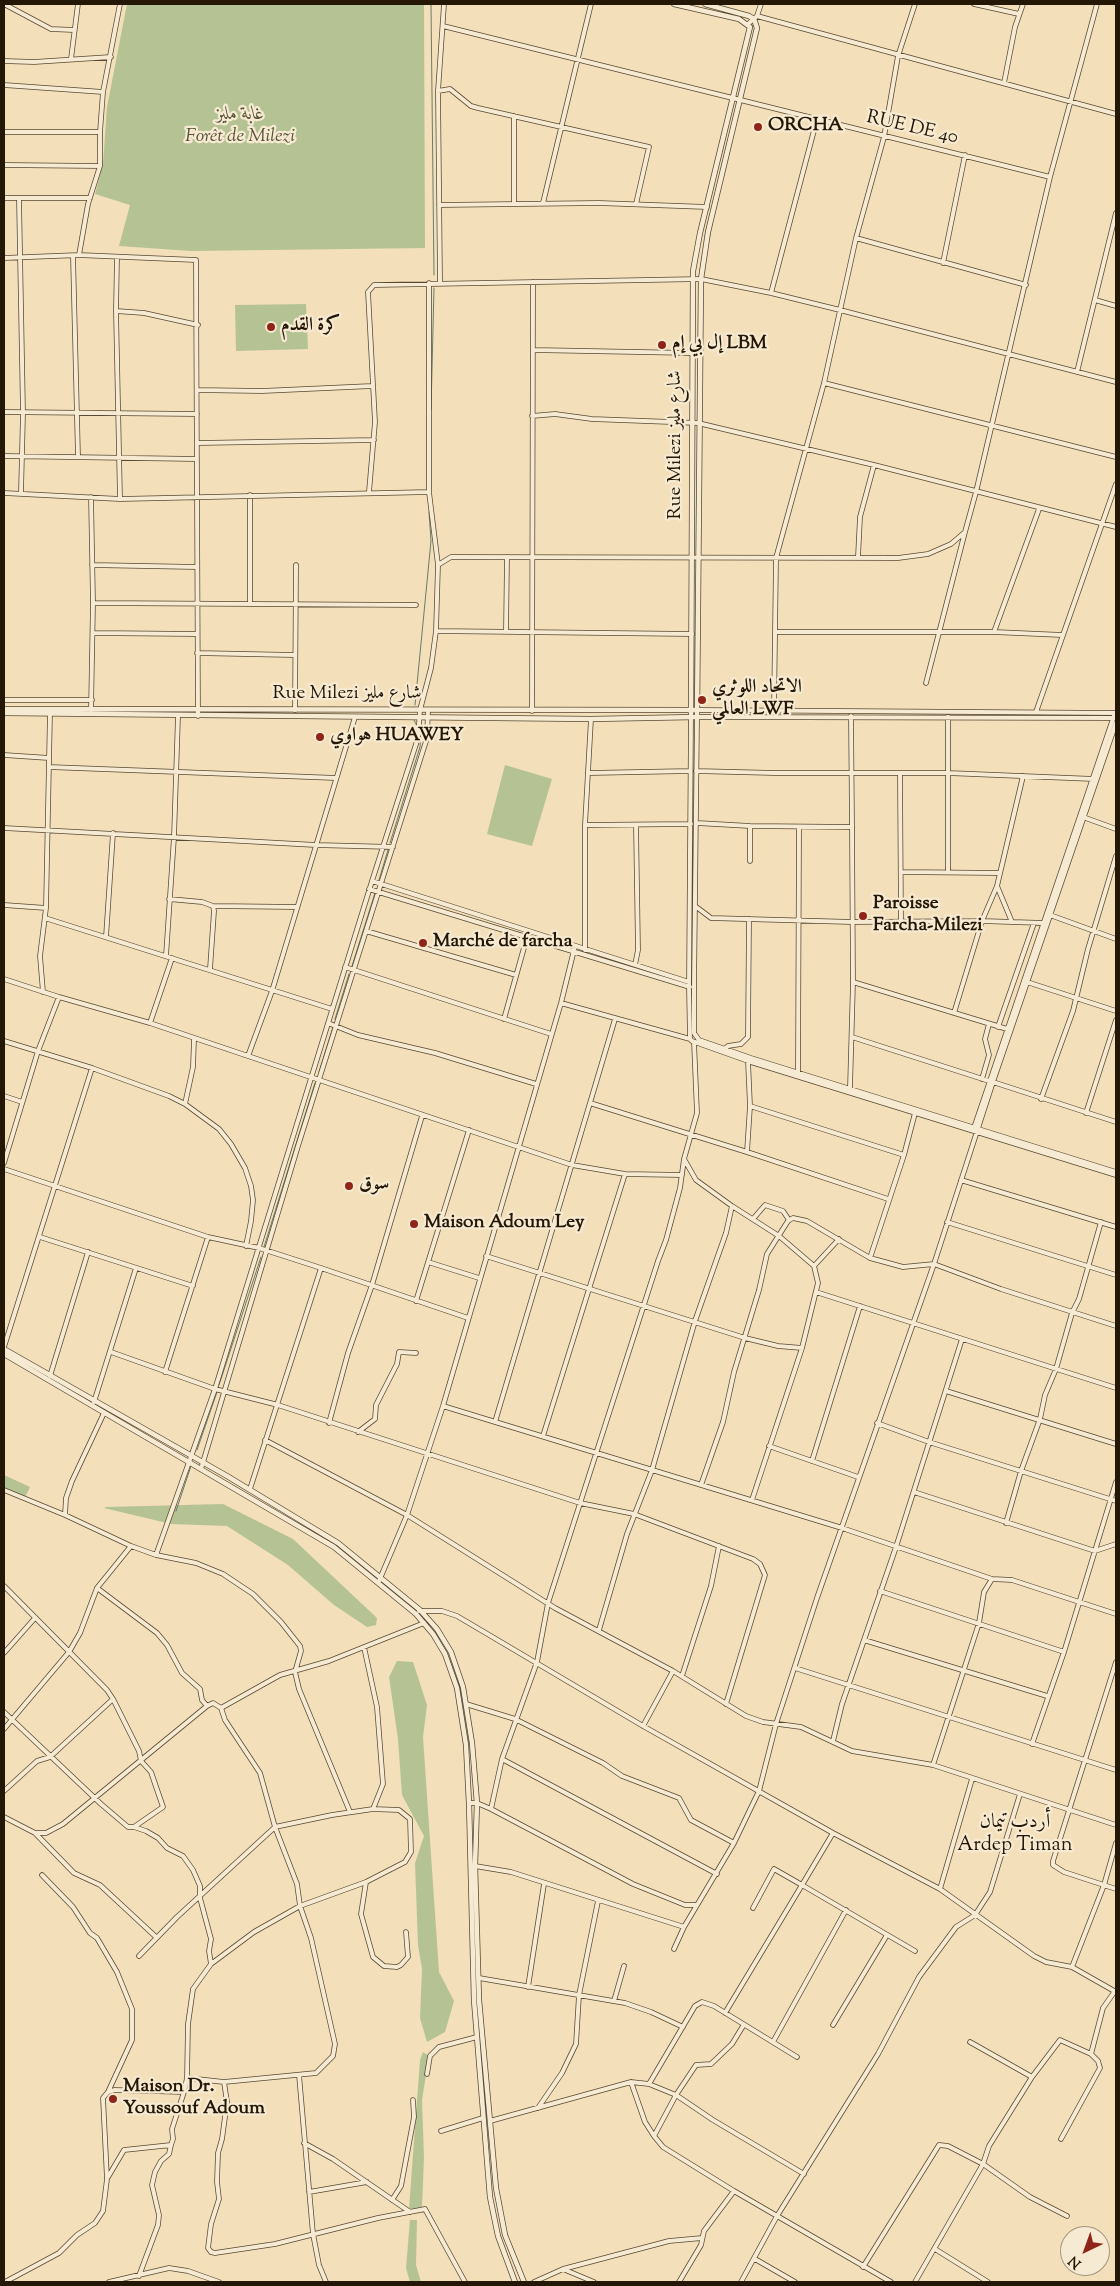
<!DOCTYPE html>
<meta charset="utf-8">
<style>
body{margin:0}
#map{position:relative;width:1120px;height:2286px;overflow:hidden;background:#f3dfb9;font-family:"Sorts Mill Goudy",serif}
canvas{display:block}
.frame{position:absolute;inset:0;border:5px solid #241705;pointer-events:none}
.north{position:absolute;left:1060px;top:2226px;width:50px;height:50px;box-sizing:border-box;background:#f7ead2;border:1px solid #a39680;border-radius:50%;rotate:222deg;font-size:14px;font-weight:700;line-height:20px;text-align:center;color:#241705}
.north::after{content:'';display:block;margin:auto;width:18px;height:22px;background:#8f2418;clip-path:polygon(50% 0,100% 100%,50% 72%,0 100%)}
</style>
<div id="map">
<canvas width="1120" height="2286"></canvas>
<div class="frame"></div>
<div class="north">N</div>
</div>
<script>
const c = document.querySelector('canvas').getContext('2d');
c.lineJoin = 'round';
function fill(path, color) {
  c.fillStyle = color;
  c.fill(path, 'evenodd');
}
function toPath(rows) {
  const path = new Path2D();
  for (const r of rows) {
    path.moveTo(r[0], r[1]);
    for (let i = 2; i < r.length; i += 2) path.lineTo(r[i], r[i + 1]);
  }
  return path;
}
function stroke(path, color, width, dash) {
  c.strokeStyle = color;
  c.lineWidth = width;
  c.lineCap = dash ? 'butt' : 'round';
  c.setLineDash(dash || []);
  c.stroke(path);
}
function write(font, color, halo, rows, align = 'center') {
  c.font = font + ' "Sorts Mill Goudy",Amiri,serif';
  c.lineWidth = 4.5;
  c.setLineDash([]);
  c.textBaseline = 'middle';
  c.strokeStyle = halo;
  c.fillStyle = color;
  for (const [text, x, y, turn = 0] of rows) {
    c.save();
    c.translate(x, y);
    c.rotate((+turn || 0) * Math.PI / 180);
    c.textAlign = isNaN(turn) ? turn : align;
    if (halo) c.strokeText(text, 0, 0);
    c.fillText(text, 0, 0);
    c.restore();
  }
}
const green = toPath([
 [127,4,424,4,425,248,191,251,119,246,130,205,95,194,103,164,107,107],
 [306,304,308,349,236,351,235,305],
 [505,765,552,779,532,846,487,834],
 [4,1475,30,1487,25,1497,4,1489],
 [223,1504,293,1539,377,1618,376,1625,367,1627,334,1605,288,1565,227,1526,171,1524,104,1508,106,1507],
 [397,1661,413,1662,427,1705,423,1737,439,1972,454,2001,445,2032,427,2042,420,2018,422,1969,418,1945,415,1863,424,1836,402,1795,398,1739,389,1677],
 [423,2052,429,2056,422,2100,424,2158,422,2207,409,2209,420,2060],
 [410,2220,417,2220,416,2265,421,2282,410,2282,406,2268]
]);
const stream = toPath([
 [431,4,434,275],
 [431,410,434,288],
 [415,705,431,541,429,512],
 [414,720,417,726],
 [390,843,420,747,421,735],
 [379,880,388,850],
 [352,966,375,893],
 [335,1019,349,974],
 [319,1072,333,1027],
 [264,1247,315,1083],
 [219,1385,261,1257],
 [197,1450,217,1392],
 [176,1511,191,1466]
]);
const minor = toPath([
 [4,4,51,29,74,30],
 [974,4,1019,14],
 [757,16,1116,114],
 [748,24,757,16,761,4],
 [443,26,1050,177],
 [71,59,78,4],
 [4,61,34,62,111,57],
 [1004,83,1015,27,1023,4],
 [4,85,103,92],
 [438,91,450,89,471,106,478,108,649,147,636,204],
 [4,132,100,132],
 [4,165,100,166],
 [4,198,90,198],
 [19,199,23,413,21,493],
 [514,203,514,116],
 [543,203,591,4],
 [439,205,599,203,707,207],
 [856,238,1026,285],
 [79,255,88,204,100,166,100,132,103,92,120,4],
 [73,256,78,457],
 [117,257,116,311,120,499],
 [4,258,79,255,196,260,198,716],
 [943,263,965,155],
 [440,282,438,91,444,4],
 [429,283,429,492,438,565],
 [771,293,817,119],
 [1095,300,1116,306],
 [116,311,144,313,198,325],
 [534,350,691,353],
 [1077,372,1116,213],
 [824,383,1116,457],
 [197,390,262,391,372,386],
 [4,412,197,414],
 [532,416,555,414,592,419,698,423,874,465,1116,527],
 [198,443,374,440],
 [4,456,197,459],
 [369,492,375,422,368,292,374,285,701,279,771,293,840,310,1116,382],
 [4,493,120,499,429,492],
 [91,497,93,603,91,710],
 [858,557,860,517,874,465],
 [92,565,197,567],
 [250,602,250,495],
 [93,603,416,605],
 [436,631,692,634],
 [506,632,507,557],
 [776,632,994,632,1062,635],
 [994,632,1039,509],
 [93,633,197,634],
 [197,653,294,655],
 [926,683,965,532],
 [4,700,92,700],
 [295,710,296,565],
 [698,710,1116,713],
 [774,710,776,558,824,383,856,238,884,137,898,56,915,4],
 [532,711,533,282],
 [1036,712,1116,484],
 [851,716,852,827],
 [691,717,689,987,690,1039,692,1041,751,1062,1116,1175],
 [948,717,948,872],
 [1116,718,697,717,694,988,694,1033,699,1040,751,1058,1116,1172],
 [4,755,49,758],
 [49,767,336,778],
 [696,771,775,773,948,773,1094,779],
 [589,773,690,771],
 [900,773,901,922],
 [1083,817,1116,829],
 [697,823,750,826,852,827,853,982,850,1088],
 [585,825,691,824],
 [750,826,750,861],
 [4,828,316,845,393,847],
 [901,872,999,873],
 [372,881,689,982],
 [997,886,1012,922],
 [369,889,690,987],
 [169,899,202,902,213,906,297,907],
 [4,905,46,908],
 [695,906,711,918,852,922,982,921,1043,923],
 [1050,915,1116,939],
 [45,918,332,1009],
 [366,931,516,975],
 [106,937,113,833],
 [585,950,585,825,591,719],
 [166,956,174,837,178,716],
 [635,965,638,950,636,825],
 [345,967,551,1034],
 [210,969,214,911,213,906],
 [4,979,59,997,38,1051,4,1163],
 [853,982,1007,1029],
 [1027,982,1116,1011],
 [43,992,40,956,46,908,50,712],
 [59,997,150,1023,248,1056,272,991,355,717],
 [561,1003,690,1039],
 [954,1013,982,921,997,886,1023,776],
 [504,1019,527,937],
 [150,1023,172,958],
 [328,1023,358,1035,435,1053,536,1084],
 [998,1027,1034,923],
 [852,1037,989,1081],
 [4,1041,92,1068,4,1347],
 [725,1049,728,1046,741,1044,748,1037,749,919],
 [248,1056,572,1165,625,1174,682,1175],
 [92,1068,169,1096,185,1104,219,1129,231,1144,245,1168,251,1186,253,1200,251,1221,246,1246],
 [798,1072,799,827],
 [982,1079,989,1055,985,1039,989,1024],
 [993,1082,1116,1122],
 [4,1096,22,1102],
 [1041,1099,1073,1011,1088,949,1116,856],
 [590,1103,747,1152,888,1199],
 [185,1104,193,1067,194,1039],
 [750,1106,904,1155],
 [1086,1113,1116,1020],
 [974,1128,1115,713],
 [747,1152,750,1106,748,1061],
 [4,1169,208,1237,259,1248,321,1268],
 [961,1180,1116,1227],
 [732,1206,779,1236,814,1266],
 [753,1219,765,1205,783,1211,789,1220],
 [947,1222,1116,1275],
 [40,1237,193,1286],
 [486,1256,745,1338,778,1346,802,1348],
 [870,1258,904,1155,915,1113],
 [428,1262,479,1278],
 [816,1292,1116,1388],
 [416,1301,469,1130],
 [111,1352,215,1389,278,1405,580,1503,634,1514,753,1559,760,1564,765,1575,726,1704],
 [165,1372,208,1237],
 [50,1376,88,1252],
 [946,1391,1116,1444],
 [94,1402,136,1268],
 [443,1406,842,1528,992,1579,1012,1580,1116,1614],
 [495,1422,615,1019],
 [329,1423,348,1353,372,1285,422,1116],
 [877,1423,929,1442,1116,1501],
 [358,1432,375,1419,376,1405,397,1364,399,1352,416,1353],
 [543,1436,625,1174],
 [265,1440,407,1515,555,1608,673,1671,746,1716,763,1722,801,1727,852,1751,933,1765,1116,1825],
 [769,1446,858,1477],
 [812,1461,860,1306],
 [201,1469,298,1146,427,738,428,710],
 [701,1485,723,1422,734,1372,759,1290,767,1254,788,1221,793,1218,807,1221,870,1258,903,1267,934,1264,1001,1289,1116,1326],
 [250,1489,321,1268,468,1318],
 [4,1490,65,1515,131,1546,156,1555,196,1563,223,1574,253,1594,281,1622,300,1646,301,1651,295,1672,299,1689,350,1812],
 [914,1492,1095,1551,1116,1544],
 [752,1500,802,1348,818,1283,814,1266,839,1239],
 [65,1515,66,1498,72,1481,104,1413],
 [1006,1523,1021,1471,1040,1419,1045,1395,1056,1369,1072,1313,1079,1299,1101,1222],
 [156,1555,215,1389,372,881,418,738,420,710,431,668,436,631,438,565,451,557,898,558,928,554,951,544,965,532,976,492,1050,177,1097,4],
 [379,1581,407,1515,443,1406,561,1003,575,946],
 [4,1586,107,1690,113,1699,139,1751,141,1761,151,1772,163,1807,134,1827,146,1831,158,1838,167,1848,183,1856,193,1870,200,1886,200,1898,211,1939,209,1951,211,1964],
 [97,1588,157,1633,167,1645,182,1673,200,1689,202,1700,207,1706],
 [880,1591,1064,1652],
 [419,1611,442,1611,457,1616,643,1726,833,1833,940,1889,1034,1956,1046,1962,1072,1967,1116,1992],
 [599,1630,627,1534,652,1470,695,1321,726,1233,732,1206,696,1180,684,1159,697,1113,694,1042],
 [864,1640,1047,1696],
 [364,1647,377,1707,383,1784,373,1809],
 [4,1653,35,1618],
 [1116,1662,1053,1861,1053,1865,1064,1872,1116,1889],
 [795,1668,1116,1770],
 [682,1676,711,1586,719,1546],
 [466,1704,515,1719,603,1763,622,1776,679,1798,691,1820,734,1843],
 [221,1708,225,1720,260,1773,275,1827,297,1884,300,1906,311,1938,335,2044,333,2056,316,2073,224,2082],
 [4,1712,101,1804,128,1827,134,1827],
 [643,1726,673,1671],
 [4,1729,69,1652,80,1633,97,1588,131,1546],
 [833,1741,842,1704,896,1547,962,1339],
 [1032,1744,1064,1652,1116,1482],
 [502,1759,717,1874],
 [933,1765,979,1623,984,1592,992,1579],
 [4,1791,37,1761,50,1757,113,1699],
 [469,1803,477,1803,491,1809,633,1884,685,1905,697,1905],
 [491,1809,502,1759,537,1662,548,1603,658,1261,666,1240,680,1188,684,1159],
 [4,1817,35,1833,74,1873,100,1885,156,1937],
 [35,1833,46,1833,63,1824,207,1706,213,1703,221,1708,280,1675,329,1661,424,1623],
 [833,1833,802,1885,915,1951],
 [475,1866,511,1872,684,1927],
 [366,1882,361,1914,373,1957,384,1966,397,1967,401,1965,408,1957,406,1932],
 [940,1889,972,1779],
 [674,1949,684,1927,734,1843,759,1791,776,1724,817,1598,934,1264,993,1082,1116,723],
 [139,1956,177,1917,275,1827,332,1815,373,1809,399,1810,410,1819,411,1852,405,1862,366,1882,300,1906,254,1932,211,1964,193,1989,188,2024,187,2078,184,2092],
 [1072,1967,1104,1885,1116,1843],
 [479,1978,625,2003,651,2012,683,2027],
 [528,1987,544,1884],
 [614,2001,624,1966],
 [725,2013,802,1885,774,1869,753,1908],
 [833,2025,887,1935],
 [743,2026,732,2044,711,2064,696,2065,676,2095,713,2120,804,2174],
 [773,2042,846,1910],
 [970,2042,1032,2077],
 [1091,2054,1103,2008,1115,1991],
 [427,2074,430,2056,439,2047,477,2037],
 [299,2075,313,2234,319,2265,326,2282],
 [187,2078,224,2082,227,2102,222,2139,218,2153,217,2182,219,2199,211,2224,208,2248,211,2252,215,2253,275,2244,378,2218,425,2209,465,2282],
 [631,2082,645,2122,654,2136],
 [649,2084,695,2006,702,2002,714,2006,797,2057],
 [538,2108,562,2073,576,2044,579,1995,598,1901],
 [490,2121,631,2082,649,2084,676,2095,654,2136,663,2147,734,2191,891,2282],
 [441,2131,483,2118],
 [304,2143,333,2159,410,2212],
 [108,2177,124,2150,171,2145,173,2139,172,2129,184,2092,115,2090,108,2092],
 [309,2192,367,2182],
 [392,2200,401,2186,414,2117,413,2100],
 [935,2249,988,2282],
 [755,2259,795,2282],
 [863,2267,939,2145,948,2146,983,2164,1030,2197,1067,2216],
 [563,2269,594,2282],
 [139,2276,158,2225,159,2215,152,2185,155,2172,161,2161,169,2154,171,2145],
 [5,2282,59,2253,77,2235,95,2223,103,2211,107,2179,103,2098,108,2092,132,2040,132,2009,117,1972,97,1938,90,1933,73,1907,42,1875],
 [109,2282,169,2268,188,2271,219,2282],
 [534,2282,563,2269,669,2241,702,2238],
 [679,2282,701,2245,704,2231,734,2191],
 [741,2282,777,2216,878,2054,919,1977,956,1927,975,1915,990,1892,1020,1794],
 [915,2282,983,2164,989,2146,1032,2077,1060,2040,1091,2054,1098,2061,1100,2068,1061,2139]
]);
const tertiary = toPath([
 [674,4,739,19,750,27,700,233,693,271,691,717],
 [4,709,694,710],
 [4,713,591,719,697,717,701,279,708,232,757,28,754,19,749,16,705,4],
 [4,1349,227,1476,338,1543,420,1610,437,1629,451,1652,463,1687,472,1743,477,1803,475,1866,479,2000,496,2188,505,2235,524,2282],
 [4,1354,334,1547,416,1614,433,1634,445,1654,457,1688,466,1745,469,1803,474,2000,490,2197,498,2236,515,2282]
]);
const markers = [
 [758,127,5,"#8f2418"],
 [271,327,5,"#8f2418"],
 [662,345,5,"#8f2418"],
 [702,700,5,"#8f2418"],
 [320,737,5,"#8f2418"],
 [863,916,5,"#8f2418"],
 [423,943,5,"#8f2418"],
 [349,1186,5,"#8f2418"],
 [414,1224,5,"#8f2418"],
 [113,2099,5,"#8f2418"]
];
const parkNames = [
 ["غابة مليز",240,116],
 ["Forêt de Milezi",240,138]
];
const poiNames = [
 ["ORCHA",768,127],
 ["كرة القدم",281,327],
 ["إل بي إم LBM",672,345],
 ["الاتحاد اللوثري",712,689],
 ["العالمي LWF",712,711],
 ["هواوي HUAWEY",330,737],
 ["Paroisse",873,905],
 ["Farcha-Milezi",873,927],
 ["Marché de farcha",433,943],
 ["سوق",359,1186],
 ["Maison Adoum Ley",424,1224],
 ["Maison Dr.",123,2088],
 ["Youssouf Adoum",123,2110]
];
const streetNames = [
 ["RUE DE 40",912,129,13],
 ["Rue Milezi شارع مليز",677,445,-90],
 ["Rue Milezi شارع مليز",347,695]
];
const neighbourhoodNames = [
 ["أردب تيمان",1015,1824],
 ["Ardep Timan",1015,1847]
];
fill(green, '#b5c394');
stroke(stream, '#6c7b68', 1);
stroke(minor, '#584932', 5.5);
stroke(tertiary, '#584932', 6);
stroke(minor, '#f7ead2', 4);
stroke(tertiary, '#f7ead2', 4.5);
for (const [x, y, r, color] of markers) {
  const dot = new Path2D();
  dot.arc(x, y, r, 0, 2 * Math.PI);
  c.fillStyle = color;
  c.fill(dot);
  stroke(dot, '#f7ead2', 2);
}
write('italic 19px', '#575337', '#f7ead2', parkNames);
write('bold 19px', '#241705', '#f7ead2', poiNames, 'left');
write('19px', '#241705', '#f7ead2', streetNames);
write('20px', '#241705', '#f7ead2', neighbourhoodNames);
</script>
